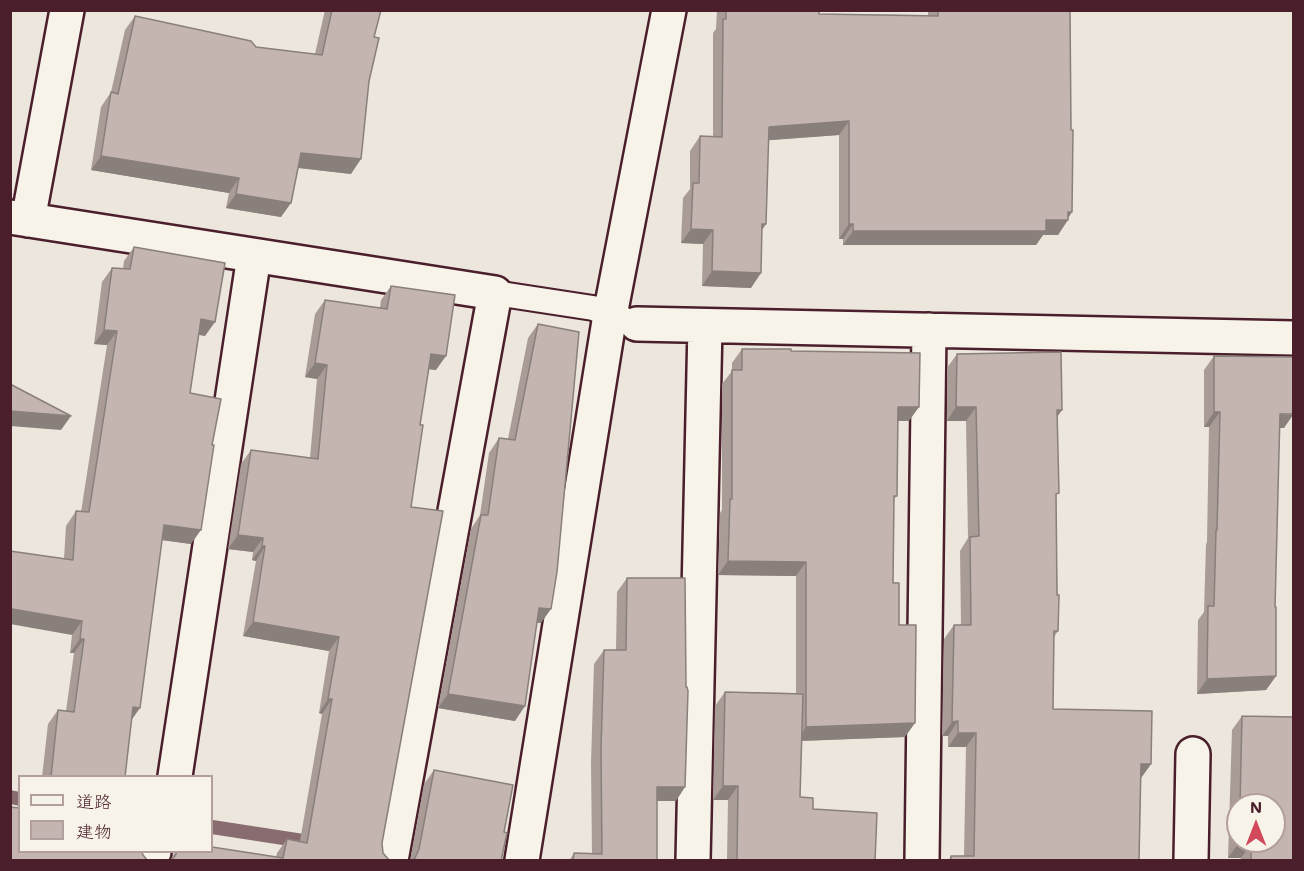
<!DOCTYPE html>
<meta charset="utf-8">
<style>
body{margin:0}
#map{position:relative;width:1304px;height:871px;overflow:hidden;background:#ece6dd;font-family:Mali,"Klee One",sans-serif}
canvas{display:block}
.frame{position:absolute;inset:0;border:12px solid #4a1f2b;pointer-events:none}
.legend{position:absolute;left:18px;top:775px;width:195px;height:78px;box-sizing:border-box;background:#f7f3e8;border:2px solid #b29e9c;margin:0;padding:8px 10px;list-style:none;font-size:18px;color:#4a1f2b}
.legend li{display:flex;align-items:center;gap:12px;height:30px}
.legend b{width:30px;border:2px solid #b29e9c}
.north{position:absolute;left:1226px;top:793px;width:60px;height:60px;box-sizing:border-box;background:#f7f3e8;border:2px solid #b29e9c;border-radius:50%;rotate:0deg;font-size:16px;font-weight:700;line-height:24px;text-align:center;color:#4a1f2b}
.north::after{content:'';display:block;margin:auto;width:21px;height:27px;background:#d1495b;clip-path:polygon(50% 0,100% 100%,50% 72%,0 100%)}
</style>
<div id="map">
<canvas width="1304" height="871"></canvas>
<div class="frame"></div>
<ul class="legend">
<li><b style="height:8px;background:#f7f3e8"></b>道路</li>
<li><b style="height:16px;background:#c4b5b0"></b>建物</li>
</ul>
<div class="north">N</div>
</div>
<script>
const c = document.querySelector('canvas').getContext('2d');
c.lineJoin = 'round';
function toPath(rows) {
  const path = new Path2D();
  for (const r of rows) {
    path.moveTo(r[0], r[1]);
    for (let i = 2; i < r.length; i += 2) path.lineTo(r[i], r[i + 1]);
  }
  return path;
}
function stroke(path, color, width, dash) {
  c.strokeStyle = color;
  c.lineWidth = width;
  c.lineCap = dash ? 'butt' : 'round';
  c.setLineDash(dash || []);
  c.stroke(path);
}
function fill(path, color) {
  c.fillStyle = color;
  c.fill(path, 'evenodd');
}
const stream = toPath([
 [10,797,20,799],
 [212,827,316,843]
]);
const service = toPath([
 [495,293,593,308,623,319]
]);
const minor = toPath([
 [10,217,495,293,391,860],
 [28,220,67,10],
 [637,324,1294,338],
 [175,776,254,256],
 [149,860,154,852],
 [522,860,610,315,669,10],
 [693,860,705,326],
 [922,860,929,330],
 [1191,860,1193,754]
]);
const wall = toPath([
 [325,10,381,10,374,37,369,81,351,174,298,168,281,217,226,208,229,193,91,170,101,107,111,92,125,30,135,16,256,47,315,54],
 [717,10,819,10,819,14,928,15,928,10,1070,10,1072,212,1058,235,1043,235,1036,245,843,245,843,239,839,239,839,135,768,140,761,231,751,288,702,286,703,244,681,243,683,198,690,189,690,151,700,136,713,137,713,33,716,29],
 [134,247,205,336,199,335,190,393,191,544,162,540,132,719,125,777,42,777,48,724,58,710,66,711,74,653,70,653,72,635,64,559,66,526,76,511,81,512,107,345,94,344,102,282,112,268,123,269,124,261],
 [391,286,436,370,428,369,420,425,411,507,382,843,383,853,388,860,170,861,175,852,212,852,276,857,277,853,287,839,300,841,322,714,319,713,329,651,243,636,256,561,252,560,253,552,228,549,241,464,251,450,310,458,317,379,305,377,315,314,325,300,380,308,381,300],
 [538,324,541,623,537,623,515,721,438,708,471,529,480,515,489,453,499,438,508,439,528,338],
 [742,349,791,351,909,421,898,421,897,496,893,500,893,583,899,625,905,737,802,741,800,797,813,809,875,861,727,861,728,800,713,800,715,706,725,692,796,693,796,576,718,575,720,513,722,510,722,384,732,371,732,363],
 [957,354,1057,416,1056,497,1058,631,1054,637,1053,709,1151,764,1141,778,1139,860,1153,860,948,861,951,856,964,856,966,747,948,747,948,736,942,736,944,639,954,625,961,625,960,551,968,538,966,421,947,421,947,368],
 [1214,356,1284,428,1279,428,1275,607,1276,676,1266,690,1197,694,1198,620,1204,612,1206,544,1207,542,1209,427,1204,427,1204,370],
 [627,578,676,801,657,801,657,861,569,861,574,853,592,854,591,763,594,664,604,650,616,650,617,592],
 [1242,716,1293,717,1293,861,1241,861,1241,858,1228,858,1232,730],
 [1238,805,1274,805,1274,841,1238,841],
 [434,770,504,832,501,861,410,861,424,784]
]);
const shadedWall = toPath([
 [849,121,839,135,759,141,769,127],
 [301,153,361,159,351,174,291,167],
 [101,156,239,178,229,193,91,170],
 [236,194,291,203,281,217,226,208],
 [1068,212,1072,212,1066,220,1068,220,1058,235,1043,235,1036,245,843,245,853,231,1046,220],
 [762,224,766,224,756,239],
 [849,224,853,224,843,239,839,239],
 [691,229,713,230,703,244,681,243],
 [712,271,761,273,751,288,702,286],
 [201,319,215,322,205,336,192,333],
 [104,330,117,331,107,345,94,344],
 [431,354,446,356,436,370,421,368],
 [315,363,327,365,317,379,305,377],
 [898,407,919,407,909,421,888,421],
 [956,407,976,407,966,421,947,421],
 [1057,410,1062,410,1052,424],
 [10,411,71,416,61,430,10,426],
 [1214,412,1220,412,1209,427,1204,427],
 [1280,414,1293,415,1284,428,1269,428],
 [164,525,201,530,191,544,154,539],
 [238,535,263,538,253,552,228,549],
 [262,546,265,546,256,561,252,560],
 [728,561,806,562,796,576,718,575],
 [539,608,551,609,541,623,529,622],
 [12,609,82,621,72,635,10,624,10,611],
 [253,622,339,637,329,651,243,636],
 [80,639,84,639,74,653,70,653],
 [1276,676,1266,690,1197,694,1207,679],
 [448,694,525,706,515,721,438,708],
 [328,699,332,699,322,714,319,713],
 [133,707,140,708,130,722],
 [958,721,948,736,942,736,952,722],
 [915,723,905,737,796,741,806,727],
 [958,733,976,733,966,747,948,747],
 [1141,764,1151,764,1141,778],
 [723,786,738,786,728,800,713,800],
 [657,787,685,787,676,801,647,801],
 [1238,844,1251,844,1241,858,1228,858]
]);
const building = toPath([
 [332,10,381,10,374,37,379,38,369,81,361,159,301,153,291,203,236,194,239,178,101,156,111,92,118,94,135,16,251,41,256,47,322,55,332,10],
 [726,10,819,10,819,14,938,16,938,10,1070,10,1071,130,1073,130,1072,212,1068,212,1068,220,1046,220,1046,231,853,231,853,224,849,224,849,121,769,127,766,224,762,224,761,273,712,271,713,230,691,229,693,183,699,183,700,136,722,137,723,19,726,19,726,10],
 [134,247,225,263,215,322,201,319,190,393,221,399,212,445,214,445,201,530,164,525,140,708,133,707,125,777,51,777,58,710,74,712,84,639,80,639,82,621,12,609,11,613,10,613,10,551,73,560,76,511,89,512,117,331,104,330,112,268,130,269,134,247],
 [391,286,455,295,446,356,431,354,420,425,423,425,411,507,443,511,382,843,383,853,390,861,170,861,175,856,177,852,212,852,212,847,283,858,287,839,307,843,332,699,328,699,339,637,253,622,265,546,262,546,263,538,238,535,251,450,318,459,327,365,315,363,325,300,387,309,391,286],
 [538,324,579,332,557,572,551,609,539,608,525,706,448,694,481,515,488,515,499,438,515,440,538,324],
 [742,349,791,349,791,351,920,353,919,407,898,407,897,496,894,496,893,583,899,583,899,625,916,625,915,723,806,727,806,562,728,561,730,499,732,499,732,370,742,370,742,349],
 [1061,352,1062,410,1057,410,1059,493,1056,494,1057,595,1059,595,1058,631,1054,631,1053,709,1152,711,1151,764,1141,764,1139,860,1153,861,951,861,951,856,974,856,976,733,958,733,958,721,952,722,954,625,971,625,970,537,979,536,976,407,956,407,957,354,1061,352],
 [1214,356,1293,357,1293,414,1280,414,1275,607,1276,607,1276,676,1207,679,1208,606,1214,606,1216,530,1217,530,1220,412,1214,412,1214,356],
 [10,384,71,416,10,411,10,384],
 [627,578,685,578,686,687,687,687,688,691,685,787,657,787,657,861,573,861,574,853,602,854,601,749,604,650,626,650,627,578],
 [725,692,803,694,800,797,813,798,813,809,877,813,875,861,737,861,738,786,723,786,725,692],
 [1242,716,1293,717,1293,861,1251,861,1251,844,1238,844,1239,841,1274,841,1274,805,1240,805,1242,716],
 [434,770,513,785,504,832,507,833,501,861,411,861,415,858,419,849,434,770],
 [10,807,20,808,20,852,142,852,143,855,148,861,10,861,10,807]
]);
stroke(stream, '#896c6f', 14);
stroke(service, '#4a1f2b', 28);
stroke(minor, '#4a1f2b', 38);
stroke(service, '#f7f3e8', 24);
stroke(minor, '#f7f3e8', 33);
fill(wall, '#a99c97');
fill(shadedWall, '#897f7b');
fill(building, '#c4b5b0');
stroke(building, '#897f7b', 1.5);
</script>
